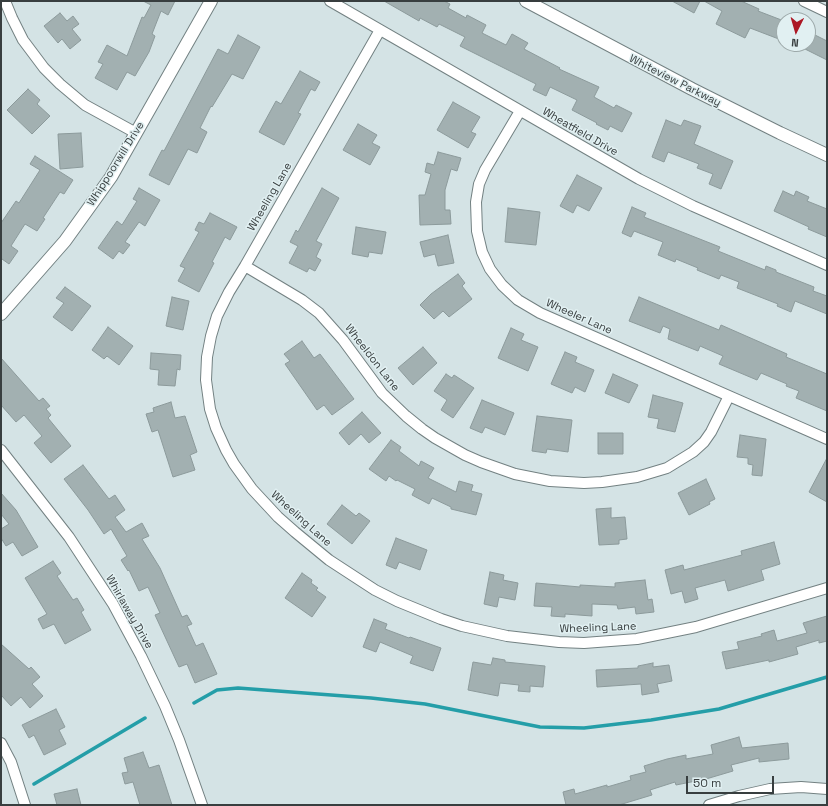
<!DOCTYPE html>
<style>
body{margin:0}
#map{position:relative;width:828px;height:806px;overflow:hidden;background:#d4e3e5;font-family:"Space Grotesk",sans-serif}
canvas{display:block}
.frame{position:absolute;inset:0;border:2px solid #383e3f;pointer-events:none}
.north{position:absolute;left:776px;top:12px;width:40px;height:40px;box-sizing:border-box;background:#e1f0f2;border:1px solid #9da9aa;border-radius:50%;rotate:185deg;font-size:11px;font-weight:700;line-height:16px;text-align:center;color:#383e3f}
.north::after{content:'';display:block;margin:auto;width:14px;height:18px;background:#ac1825;clip-path:polygon(50% 0,100% 100%,50% 72%,0 100%)}
.scale{position:absolute;left:686px;top:776px;width:88px;height:18px;box-sizing:border-box;border:2px solid #383e3f;border-top:0;padding-left:5px;font-size:12px;line-height:14px;white-space:nowrap;color:#383e3f;-webkit-text-stroke:3px #e1f0f2;paint-order:stroke}
</style>
<div id="map">
<canvas width="828" height="806"></canvas>
<div class="frame"></div>
<div class="north">N</div>
<div class="scale">50 m</div>
</div>
<script>
const c = document.querySelector('canvas').getContext('2d');
c.lineJoin = 'round';
function toPath(rows) {
  const path = new Path2D();
  for (const r of rows) {
    path.moveTo(r[0], r[1]);
    for (let i = 2; i < r.length; i += 2) path.lineTo(r[i], r[i + 1]);
  }
  return path;
}
function stroke(path, color, width, dash) {
  c.strokeStyle = color;
  c.lineWidth = width;
  c.lineCap = dash ? 'butt' : 'round';
  c.setLineDash(dash || []);
  c.stroke(path);
}
function fill(path, color) {
  c.fillStyle = color;
  c.fill(path, 'evenodd');
}
function write(font, color, halo, rows, align = 'center') {
  c.font = font + ' "Space Grotesk",sans-serif';
  c.lineWidth = 3;
  c.setLineDash([]);
  c.textBaseline = 'middle';
  c.strokeStyle = halo;
  c.fillStyle = color;
  for (const [text, x, y, turn = 0] of rows) {
    c.save();
    c.translate(x, y);
    c.rotate((+turn || 0) * Math.PI / 180);
    c.textAlign = isNaN(turn) ? turn : align;
    if (halo) c.strokeText(text, 0, 0);
    c.fillText(text, 0, 0);
    c.restore();
  }
}
const stream = toPath([
 [194,703,217,690,238,688,371,698,425,704,540,727,584,728,651,720,719,709,827,677],
 [34,784,145,718]
]);
const building = toPath([
 [143,1,175,1,168,15,161,11,152,34,155,36,149,52,135,76,127,72,117,90,95,78,103,64,98,62,107,45,127,56,142,17,144,18,151,5,143,1],
 [384,1,444,1,450,4,448,8,466,18,467,15,486,25,482,33,506,45,512,34,528,43,524,49,560,68,559,69,599,87,594,97,614,108,616,105,632,113,622,132,610,126,608,130,596,124,597,123,572,110,577,100,550,87,546,96,533,90,536,84,460,46,465,37,439,24,437,27,420,18,419,21,384,1],
 [672,1,700,1,694,13,672,1],
 [704,1,741,1,759,9,758,11,784,21,784,41,750,28,745,38,716,24,722,11,704,1],
 [60,13,67,21,73,16,79,24,72,29,81,40,70,49,62,39,58,43,44,26,60,13],
 [813,34,827,41,827,60,805,49,813,34],
 [238,35,260,47,243,79,232,74,212,107,211,106,200,128,207,132,197,153,188,149,169,185,149,175,162,150,164,151,218,49,228,54,238,35],
 [300,71,320,82,315,91,311,89,298,113,301,114,284,145,259,132,276,101,281,104,300,71],
 [28,89,40,100,37,104,50,116,32,134,7,110,28,89],
 [453,102,480,117,471,132,476,134,468,148,437,130,453,102],
 [666,120,681,126,684,120,701,126,694,144,733,161,721,189,709,184,713,174,697,168,699,164,668,152,664,162,652,157,666,120],
 [358,124,377,135,372,143,380,147,370,165,343,150,358,124],
 [81,133,83,167,60,169,58,134,81,133],
 [438,152,461,158,457,171,451,169,445,190,445,210,450,210,451,224,420,225,419,195,425,195,431,174,425,172,427,163,434,165,438,152],
 [35,156,73,180,64,194,60,192,43,218,45,219,37,231,25,224,11,246,18,251,9,264,2,259,1,261,1,223,16,201,19,203,40,170,30,164,35,156],
 [577,175,602,188,589,211,577,205,573,213,560,206,577,175],
 [139,188,160,200,145,226,139,222,125,242,130,245,123,254,119,251,113,259,98,248,117,221,122,225,137,201,133,199,139,188],
 [322,188,339,198,316,241,322,244,316,257,321,260,315,271,309,268,307,272,289,263,298,246,290,242,296,230,298,232,322,188],
 [783,191,794,196,796,191,809,197,807,201,827,209,827,237,808,229,809,227,774,211,783,191],
 [632,207,646,213,644,217,720,247,718,251,765,270,766,266,776,270,776,272,814,287,813,291,827,296,827,314,795,301,791,312,777,306,778,304,737,288,739,282,721,275,719,279,697,270,698,268,676,259,675,262,658,255,663,242,634,231,631,237,622,233,632,207],
 [508,208,540,212,536,245,505,242,508,208],
 [210,213,237,227,230,240,225,237,212,262,214,263,199,292,178,281,185,268,180,266,199,232,195,230,199,222,204,224,210,213],
 [356,227,386,232,382,254,369,252,368,257,352,254,356,227],
 [448,235,454,263,438,266,435,254,424,257,420,242,448,235],
 [458,274,465,283,462,286,472,299,449,317,443,311,434,319,420,305,431,294,458,274],
 [65,287,91,306,72,331,53,317,64,303,56,298,65,287],
 [172,297,189,301,183,330,166,326,172,297],
 [639,297,719,330,721,325,787,354,786,357,827,374,827,411,796,398,799,391,786,386,787,384,761,373,757,380,719,364,723,356,700,346,698,351,668,339,670,329,663,326,660,333,629,321,639,297],
 [108,327,133,346,119,365,107,356,104,359,92,350,108,327],
 [511,328,524,334,521,340,538,347,528,371,498,358,511,328],
 [302,341,314,358,320,354,354,399,332,415,324,405,317,410,285,364,290,361,284,354,302,341],
 [423,347,437,363,413,385,398,368,423,347],
 [565,352,577,357,575,362,594,370,585,392,575,387,572,393,551,384,565,352],
 [151,353,181,355,180,370,177,369,175,386,158,385,159,370,150,369,151,353],
 [1,358,39,401,43,398,50,406,46,409,51,415,48,418,71,446,51,463,34,443,42,436,24,415,16,422,1,405,1,358],
 [446,374,452,378,454,375,474,388,453,418,441,410,447,400,434,391,446,374],
 [613,374,638,385,629,403,605,393,613,374],
 [653,395,683,403,675,432,657,428,659,419,648,417,653,395],
 [482,400,514,413,505,435,485,427,482,433,470,428,482,400],
 [171,402,175,418,185,416,197,452,190,455,195,470,173,477,158,430,152,432,146,414,154,412,153,408,171,402],
 [362,412,381,433,369,443,361,434,349,445,339,433,362,412],
 [537,416,572,420,568,452,547,449,546,453,532,451,537,416],
 [598,433,623,433,623,454,598,454,598,433],
 [740,435,766,439,762,476,752,475,753,465,748,464,748,458,737,457,740,435],
 [391,440,401,447,399,451,419,466,421,461,434,468,428,478,456,492,459,481,473,485,471,491,482,494,476,515,451,509,451,507,432,498,429,504,412,495,415,489,397,480,396,481,389,476,386,481,369,469,391,440],
 [827,458,827,502,809,492,827,458],
 [83,465,109,499,115,495,125,510,115,517,126,532,142,523,149,536,142,539,160,568,182,617,187,615,192,624,187,626,196,646,203,643,217,674,195,683,187,664,179,667,155,615,160,613,148,587,139,591,129,570,128,571,121,560,127,556,111,529,104,534,88,510,64,479,83,465],
 [706,479,715,499,709,502,710,504,689,515,678,493,706,479],
 [1,493,16,510,38,547,22,556,13,542,6,546,1,538,1,529,9,524,1,514,1,493],
 [342,505,356,516,359,513,370,521,352,544,327,524,342,505],
 [611,508,611,518,625,517,627,539,619,540,619,544,599,545,596,509,611,508],
 [396,538,427,550,420,570,399,562,396,569,386,565,396,538],
 [774,542,780,564,761,570,764,580,728,591,725,580,695,588,698,599,685,603,682,591,671,594,665,570,683,565,684,570,742,555,741,551,774,542],
 [53,561,61,573,57,576,73,600,77,598,84,610,81,612,91,630,65,644,54,624,43,629,38,619,47,614,25,578,53,561],
 [490,572,504,575,503,580,518,583,515,600,499,597,497,607,484,604,490,572],
 [302,573,312,580,311,583,318,588,316,590,326,597,312,617,285,598,302,573],
 [645,580,648,600,652,599,654,612,636,614,635,607,618,609,617,605,592,604,592,616,565,614,565,617,551,616,552,607,534,606,536,583,580,587,580,585,615,587,615,583,645,580],
 [827,616,827,641,819,643,819,640,796,647,798,654,769,662,769,660,726,669,722,652,739,649,737,642,762,636,761,634,774,630,777,641,807,633,803,623,827,616],
 [374,619,387,624,385,629,409,638,410,637,441,648,433,671,410,663,413,656,380,642,376,652,363,647,374,619],
 [1,644,29,669,31,667,40,677,32,684,43,696,30,708,21,697,11,706,1,695,1,644],
 [493,658,505,660,505,662,545,666,543,687,530,686,530,692,518,691,519,685,500,683,498,696,468,690,473,662,491,665,493,658],
 [653,663,653,667,669,665,672,681,657,684,659,692,642,695,641,684,597,687,596,670,638,668,638,666,653,663],
 [56,709,65,727,59,730,66,744,44,755,34,735,29,738,22,725,56,709],
 [739,737,742,748,788,743,789,759,759,762,759,758,731,765,733,771,706,779,676,785,675,782,650,790,652,795,619,805,566,805,563,792,574,789,575,794,607,785,607,787,631,780,630,776,646,772,644,766,667,759,686,755,686,759,713,754,711,745,739,737],
 [143,752,149,768,159,765,172,805,140,805,133,782,125,784,122,773,128,772,124,758,143,752],
 [77,789,81,805,57,805,54,794,77,789]
]);
const minor = toPath([
 [5,1,12,18,23,40,44,68,60,84,85,105,136,133],
 [330,1,639,179,693,206,827,265],
 [804,1,827,12],
 [380,30,245,266,229,292,217,316,211,336,207,357,206,380,210,409,216,428,226,450,234,464,252,489,278,517,295,532,329,560,375,590,397,601,441,619,462,626,507,636,559,642,584,643,637,639,696,627,827,588],
 [520,111,485,170,479,184,476,202,477,231,482,252,490,269,502,285,518,300,540,313,827,439],
 [245,266,302,300,319,313,343,340,382,393,406,416,422,429,435,438,465,455,481,462,515,474,550,481,584,483,602,482,637,477,667,468,693,452,704,442,711,432,729,396],
 [1,450,69,537,113,604,141,656,165,706,179,740,202,805],
 [1,743,11,762,25,805],
 [709,805,739,796,770,789,801,787,827,789]
]);
const tertiary = toPath([
 [526,1,692,89,780,133,827,155],
 [1,314,65,241,111,177,211,1]
]);
const streetNames = [
 ["Whiteview Parkway",675,81,27],
 ["Wheatfield Drive",580,132,30],
 ["Whippoorwill Drive",116,164,-58],
 ["Wheeling Lane",270,197,-60],
 ["Wheeler Lane",579,317,24],
 ["Wheeldon Lane",372,358,52],
 ["Wheeling Lane",301,519,42],
 ["Whirlaway Drive",129,612,60],
 ["Wheeling Lane",598,628,-2]
];
stroke(stream, '#249ea8', 3.5);
fill(building, '#a2b0b1');
stroke(building, '#8c9a9b', 1);
stroke(minor, '#738182', 12);
stroke(tertiary, '#738182', 14);
stroke(minor, '#fff', 10);
stroke(tertiary, '#fff', 12);
write('11px', '#383e3f', '#e1f0f2', streetNames);
</script>
